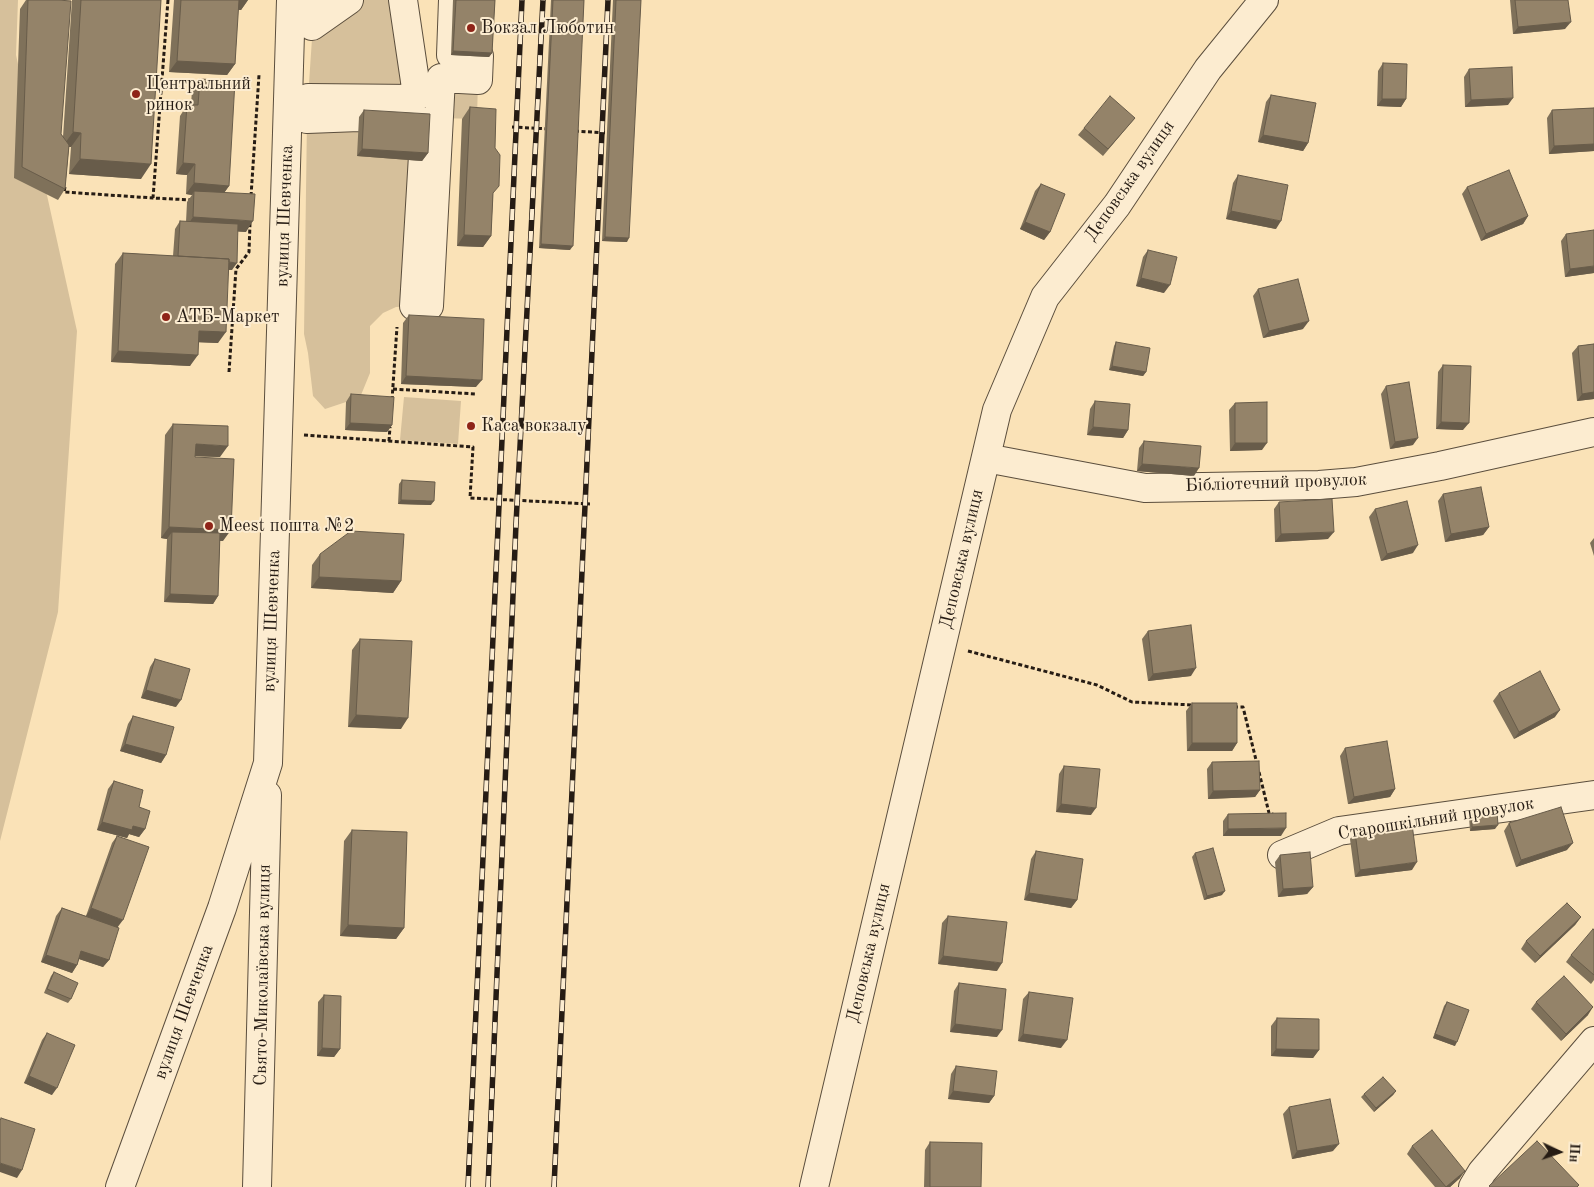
<!DOCTYPE html>
<meta charset="utf-8">
<style>
body{margin:0}
#map{position:relative;width:1594px;height:1187px;overflow:hidden;background:#fae2b7;font-family:"Old Standard TT",serif}
canvas{display:block}
.north{position:absolute;left:1534px;top:1127px;width:50px;height:50px;-webkit-text-stroke:4px #fcecd0;paint-order:stroke;rotate:93deg;font-size:14px;font-weight:700;line-height:20px;text-align:center;color:#261c14}
.north::after{content:'';display:block;margin:auto;width:18px;height:22px;background:#261c14;clip-path:polygon(50% 0,100% 100%,50% 72%,0 100%)}
</style>
<div id="map">
<canvas width="1594" height="1187"></canvas>
<div class="north">Пн</div>
</div>
<script>
const c = document.querySelector('canvas').getContext('2d');
c.lineJoin = 'round';
function fill(path, color) {
  c.fillStyle = color;
  c.fill(path, 'evenodd');
}
function toPath(rows) {
  const path = new Path2D();
  for (const r of rows) {
    path.moveTo(r[0], r[1]);
    for (let i = 2; i < r.length; i += 2) path.lineTo(r[i], r[i + 1]);
  }
  return path;
}
function stroke(path, color, width, dash) {
  c.strokeStyle = color;
  c.lineWidth = width;
  c.lineCap = dash ? 'butt' : 'round';
  c.setLineDash(dash || []);
  c.stroke(path);
}
function write(font, color, halo, rows, align = 'center') {
  c.font = font + ' "Old Standard TT",serif';
  c.lineWidth = 4;
  c.setLineDash([]);
  c.textBaseline = 'middle';
  c.strokeStyle = halo;
  c.fillStyle = color;
  for (const [text, x, y, turn = 0] of rows) {
    c.save();
    c.translate(x, y);
    c.rotate((+turn || 0) * Math.PI / 180);
    c.textAlign = isNaN(turn) ? turn : align;
    if (halo) c.strokeText(text, 0, 0);
    c.fillText(text, 0, 0);
    c.restore();
  }
}
const green = toPath([
 [0,0,18,0,16,55,77,331,58,612,0,841],
 [348,0,403,0,416,88,308,98,313,24],
 [441,78,478,80,477,119,439,118],
 [359,117,422,161,414,306,396,307,383,313,370,326,370,373,361,395,346,402,325,409,313,396,308,353,304,334,307,119],
 [404,397,461,401,458,444,400,440]
]);
const path = toPath([
 [168,0,153,198,192,200],
 [512,127,549,129],
 [575,131,607,133],
 [65,187,64,192,153,198],
 [251,196,259,75],
 [229,372,236,269,249,252,250,223],
 [393,389,475,394],
 [392,400,397,327],
 [304,435,473,447,470,498,590,504],
 [389,441,390,427],
 [968,651,1097,685,1132,702,1193,705],
 [1234,707,1243,707,1257,764],
 [1259,772,1269,813,1273,814]
]);
const street = toPath([
 [314,0,312,26,349,0],
 [403,0,416,88,414,99,308,98,307,119,359,117,425,122,414,306,429,306,441,78,478,80,479,56,451,55,453,0],
 [986,458,1145,488,1319,485,1356,482,1440,466,1594,432],
 [1282,855,1339,831,1594,795],
 [120,1187,222,908,268,763,291,0],
 [257,1187,267,795],
 [814,1187,997,410,1045,297,1117,205,1208,69,1264,0],
 [1473,1187,1482,1172,1594,1041]
]);
const rail = toPath([
 [468,1187,522,0],
 [488,1187,516,524,543,0],
 [554,1187,608,0]
]);
const wall = toPath([
 [26,0,58,0,61,134,63,137,72,0,161,0,141,179,69,174,71,147,69,147,65,189,58,200,14,178,20,9],
 [174,0,248,0,241,10,238,10,235,64,227,75,169,72],
 [453,0,495,0,492,53,489,57,451,55],
 [551,0,584,0,570,250,539,248],
 [613,0,641,0,627,242,602,241],
 [1510,0,1568,0,1565,29,1513,34],
 [1383,63,1406,99,1401,107,1377,106,1378,71],
 [1469,69,1508,105,1465,107,1464,77],
 [200,79,229,186,224,193,246,232,237,231,232,270,229,270,218,343,198,342,190,366,111,362,115,264,123,253,173,256,175,229,180,221,186,222,187,202,192,195,186,194,187,175,176,174,180,116,187,105,191,105,192,90],
 [1271,95,1308,143,1303,151,1258,142,1266,102],
 [470,107,493,195,491,236,483,247,457,246,462,119],
 [1594,108,1594,151,1549,154,1547,118,1552,110],
 [364,110,428,153,422,161,357,156,359,117],
 [1135,118,1129,125,1103,156,1078,135,1084,128],
 [1238,175,1276,229,1226,219,1233,183],
 [1041,184,1050,232,1044,240,1020,229,1035,191],
 [1467,187,1528,216,1523,224,1481,241,1462,194],
 [1566,234,1594,273,1565,277,1561,241],
 [1148,250,1164,293,1136,286,1143,257],
 [1258,289,1303,329,1263,338,1253,296],
 [409,315,476,387,401,384,403,323],
 [1116,342,1146,372,1143,376,1109,370,1114,346],
 [1594,344,1594,399,1577,401,1572,353,1578,346],
 [1443,365,1463,430,1436,429,1438,372],
 [1386,386,1413,445,1390,449,1381,394],
 [351,394,392,425,387,432,345,430,346,402],
 [1095,401,1128,430,1123,438,1087,435,1090,409],
 [1235,403,1262,450,1230,451,1229,410],
 [173,424,220,457,195,456,195,457,223,541,220,541,218,596,213,604,164,602,167,539,161,538,165,435],
 [1144,441,1194,476,1137,471,1139,448],
 [402,480,431,505,398,504,399,484],
 [1443,494,1489,527,1483,535,1445,542,1438,501],
 [1279,502,1328,539,1275,542,1274,509],
 [1375,509,1413,553,1381,561,1369,517],
 [1594,538,1594,556,1590,543],
 [320,554,401,581,393,593,311,588,312,565],
 [1148,631,1191,676,1148,681,1142,639],
 [360,639,401,729,348,727,352,650],
 [155,659,176,707,141,698,150,667],
 [1499,693,1555,717,1514,739,1493,701],
 [1192,703,1237,743,1232,751,1187,751,1186,711],
 [133,716,166,755,161,763,120,751,128,724],
 [1345,748,1395,789,1390,797,1348,804,1340,756],
 [1212,762,1260,790,1255,797,1208,799,1207,769],
 [1064,766,1091,815,1056,812,1059,774],
 [114,781,139,807,145,829,139,837,129,834,127,838,97,830,108,789],
 [1472,813,1495,829,1470,831,1469,817],
 [1228,814,1281,836,1223,836,1223,821],
 [1509,823,1567,850,1516,867,1504,831],
 [352,830,404,928,396,939,340,936,344,841],
 [1355,832,1412,870,1355,877,1350,839],
 [117,836,118,927,109,960,103,967,79,959,77,965,72,973,41,962,56,916,62,908,86,916,112,843],
 [1036,851,1077,900,1071,908,1024,900,1031,859],
 [1195,853,1222,895,1204,900,1192,857],
 [1280,855,1313,887,1307,894,1278,897,1275,862],
 [948,916,997,971,938,964,942,923],
 [1581,917,1575,925,1535,963,1521,949,1526,941],
 [1594,930,1594,980,1591,984,1566,962,1571,955],
 [54,972,71,999,68,1003,44,993,51,976],
 [959,983,997,1037,950,1032,954,991],
 [1029,992,1061,1048,1018,1041,1023,999],
 [324,995,340,1049,334,1057,317,1056,318,1002],
 [1447,1002,1455,1046,1433,1038,1444,1006],
 [1536,1002,1588,1015,1561,1041,1531,1009],
 [1277,1018,1319,1050,1313,1058,1271,1056,1271,1026],
 [47,1033,52,1095,24,1083,42,1040],
 [956,1066,994,1096,989,1103,948,1099,951,1074],
 [1396,1091,1393,1095,1374,1112,1361,1097,1364,1094],
 [1289,1107,1333,1151,1292,1159,1283,1114],
 [930,1142,981,1187,924,1187,925,1150],
 [1412,1146,1460,1178,1450,1187,1435,1187,1407,1154]
]);
const shadedWall = toPath([
 [238,0,248,0,241,10,231,10],
 [1571,22,1565,29,1513,34,1518,27],
 [453,51,492,53,489,57,451,55],
 [177,61,235,64,227,75,169,72],
 [1513,98,1508,105,1465,107,1471,100],
 [1382,99,1406,99,1401,107,1377,106],
 [73,132,81,133,71,147,63,146],
 [1263,135,1308,143,1303,151,1258,142],
 [1594,144,1594,151,1549,154,1554,146],
 [362,149,428,153,422,161,357,156],
 [80,159,151,164,141,179,69,174],
 [183,163,195,164,187,175,176,174],
 [194,183,229,186,221,197,194,191,192,195,186,194],
 [1231,211,1281,221,1276,229,1226,219],
 [1528,216,1523,224,1481,241,1486,234],
 [193,217,253,221,246,232,185,229],
 [1025,222,1050,232,1044,240,1020,229],
 [464,235,491,236,483,247,457,246],
 [605,237,629,238,627,242,602,241],
 [541,244,573,246,570,250,539,248],
 [178,260,237,263,232,270,173,267],
 [1594,266,1594,273,1565,277,1570,269],
 [1141,278,1170,285,1164,293,1136,286],
 [1309,321,1303,329,1263,338,1269,331],
 [199,331,226,332,218,343,191,342],
 [118,351,198,355,190,366,111,362],
 [1112,366,1146,372,1143,376,1109,370],
 [406,376,482,380,476,387,401,384],
 [1594,392,1594,399,1577,401,1582,394],
 [1441,422,1469,423,1463,430,1436,429],
 [350,423,392,425,387,432,345,430],
 [1093,427,1128,430,1123,438,1087,435],
 [1418,438,1413,445,1390,449,1395,442],
 [1235,443,1267,443,1262,450,1230,451],
 [196,444,228,446,220,457,188,456],
 [1142,464,1199,468,1194,476,1137,471],
 [401,500,434,501,431,505,398,504],
 [169,527,231,530,223,541,172,539,172,532,167,539,161,538],
 [1489,527,1483,535,1445,542,1451,534],
 [1334,532,1328,539,1275,542,1281,534],
 [1418,545,1413,553,1381,561,1387,554],
 [319,577,401,581,393,593,311,588],
 [170,594,218,596,213,604,164,602],
 [1196,668,1191,676,1148,681,1153,674],
 [146,690,181,700,176,707,141,698],
 [1560,710,1555,717,1514,739,1519,732],
 [356,715,408,718,401,729,348,727],
 [1192,743,1237,743,1232,751,1187,751],
 [125,744,166,755,161,763,120,751],
 [1395,789,1390,797,1348,804,1354,797],
 [1260,790,1255,797,1208,799,1213,791],
 [1061,804,1096,808,1091,815,1056,812],
 [102,822,133,826,145,829,139,837,129,834,127,838,97,830],
 [1498,825,1495,829,1470,831,1472,827],
 [1286,828,1281,836,1223,836,1228,829],
 [1573,843,1567,850,1516,867,1521,860],
 [1417,862,1412,870,1355,877,1360,870],
 [1313,887,1307,894,1278,897,1283,889],
 [1225,891,1222,895,1204,900,1207,896],
 [1029,893,1077,900,1071,908,1024,900],
 [91,908,123,920,117,928,86,916],
 [1581,917,1575,925,1535,963,1540,956],
 [348,925,404,928,396,939,340,936],
 [81,951,109,960,103,967,76,958],
 [46,955,77,965,72,973,41,962],
 [943,956,1002,963,997,971,938,964],
 [1593,1007,1588,1015,1561,1041,1566,1034],
 [955,1024,1002,1030,997,1037,950,1032],
 [1023,1034,1067,1040,1061,1048,1018,1041],
 [1435,1034,1457,1042,1455,1046,1433,1038],
 [322,1048,340,1049,334,1057,317,1056],
 [1276,1049,1319,1050,1313,1058,1271,1056],
 [29,1076,57,1088,52,1095,24,1083],
 [953,1091,994,1096,989,1103,948,1099],
 [1396,1091,1393,1095,1374,1112,1376,1108],
 [1339,1144,1333,1151,1292,1159,1297,1151],
 [0,1163,22,1170,17,1178,0,1172],
 [1465,1171,1460,1178,1450,1187,1446,1187]
]);
const building = toPath([
 [28,0,58,0,71,1,61,134,69,145,65,189,22,167,28,0],
 [81,0,161,0,151,164,80,159,81,133,73,132,81,0],
 [181,0,239,0,235,64,177,61,181,0],
 [456,0,495,0,492,53,453,51,456,0],
 [553,0,584,0,573,246,541,244,553,0],
 [616,0,641,0,629,238,605,237,616,0],
 [1515,0,1568,0,1571,22,1518,27,1515,0],
 [1383,63,1407,64,1406,99,1382,99,1383,63],
 [1512,67,1513,98,1471,100,1469,69,1512,67],
 [200,79,235,81,229,186,194,183,195,164,183,163,187,105,198,105,200,79],
 [1271,95,1316,103,1308,143,1263,135,1271,95],
 [1110,96,1135,118,1108,149,1084,128,1110,96],
 [470,107,496,109,495,148,500,155,499,186,493,193,491,236,464,235,470,107],
 [1594,108,1594,144,1554,146,1552,110,1594,108],
 [364,110,430,114,428,153,362,149,364,110],
 [1509,170,1528,216,1486,234,1467,187,1509,170],
 [1238,175,1288,185,1281,221,1231,211,1238,175],
 [1041,184,1065,194,1050,232,1025,222,1041,184],
 [194,191,255,194,253,221,193,217,194,191],
 [180,221,238,224,237,263,229,262,229,259,178,256,180,221],
 [1594,230,1594,266,1570,269,1566,234,1594,230],
 [1148,250,1177,257,1170,285,1141,278,1148,250],
 [123,253,229,259,226,332,199,331,198,355,118,351,123,253],
 [1298,279,1309,321,1269,331,1258,289,1298,279],
 [409,315,484,319,482,380,406,376,409,315],
 [1116,342,1150,348,1146,372,1112,366,1116,342],
 [1594,344,1594,392,1582,394,1578,346,1594,344],
 [1443,365,1471,366,1469,423,1441,422,1443,365],
 [1409,382,1418,438,1395,442,1386,386,1409,382],
 [351,394,394,397,392,425,350,423,351,394],
 [1095,401,1130,404,1128,430,1093,427,1095,401],
 [1267,402,1267,443,1235,443,1235,403,1267,402],
 [173,424,228,426,228,446,196,444,195,457,234,459,231,530,169,527,173,424],
 [1144,441,1201,446,1199,468,1142,464,1144,441],
 [402,480,435,482,434,501,401,500,402,480],
 [1481,487,1489,527,1451,534,1443,494,1481,487],
 [1332,499,1334,532,1281,534,1279,502,1332,499],
 [1407,501,1418,545,1387,554,1375,509,1407,501],
 [351,531,404,534,401,581,319,577,320,554,351,531],
 [172,532,220,533,218,596,170,594,172,532],
 [1191,625,1196,668,1153,674,1148,631,1191,625],
 [360,639,412,641,408,718,356,715,360,639],
 [155,659,190,669,181,700,146,690,155,659],
 [1540,671,1560,710,1519,732,1499,693,1540,671],
 [1192,703,1237,703,1237,743,1192,743,1192,703],
 [133,716,174,727,166,755,125,744,133,716],
 [1387,741,1395,789,1354,797,1345,748,1387,741],
 [1259,761,1260,790,1213,791,1212,762,1259,761],
 [1064,766,1100,769,1096,808,1061,804,1064,766],
 [114,781,143,790,139,807,150,811,145,829,133,826,132,830,102,822,114,781],
 [1561,807,1573,843,1521,860,1509,823,1561,807],
 [1497,812,1498,825,1472,827,1472,813,1497,812],
 [1286,813,1286,828,1228,829,1228,814,1286,813],
 [1412,824,1417,862,1360,870,1355,832,1412,824],
 [352,830,407,832,404,928,348,925,352,830],
 [117,836,149,847,123,920,91,908,117,836],
 [1213,848,1225,891,1207,896,1195,853,1213,848],
 [1036,851,1083,859,1077,900,1029,893,1036,851],
 [1310,852,1313,887,1283,889,1280,855,1310,852],
 [1567,903,1581,917,1540,956,1526,941,1567,903],
 [62,908,119,928,109,960,81,951,77,965,46,955,62,908],
 [948,916,1007,922,1002,963,943,956,948,916],
 [1593,929,1594,930,1594,975,1571,955,1593,929],
 [54,972,78,983,71,999,47,989,54,972],
 [1564,976,1593,1007,1566,1034,1536,1002,1564,976],
 [959,983,1006,989,1002,1030,955,1024,959,983],
 [1029,992,1073,998,1067,1040,1023,1034,1029,992],
 [324,995,341,996,340,1049,322,1048,324,995],
 [1447,1002,1469,1010,1457,1042,1435,1034,1447,1002],
 [1277,1018,1319,1019,1319,1050,1276,1049,1277,1018],
 [47,1033,75,1045,57,1088,29,1076,47,1033],
 [956,1066,997,1071,994,1096,953,1091,956,1066],
 [1383,1077,1396,1091,1376,1108,1364,1094,1383,1077],
 [1330,1099,1339,1144,1297,1151,1289,1107,1330,1099],
 [1,1118,35,1129,22,1170,0,1163,0,1121,1,1118],
 [1432,1130,1465,1171,1446,1187,1412,1146,1432,1130],
 [1537,1141,1579,1185,1577,1187,1490,1187,1489,1186,1537,1141],
 [930,1142,982,1143,981,1187,930,1187,930,1142]
]);
const markers = [
 [471,28,5,"#8f2418"],
 [136,94,5,"#8f2418"],
 [166,317,5,"#8f2418"],
 [471,426,5,"#8f2418"],
 [209,526,5,"#8f2418"]
];
const poiNames = [
 ["Вокзал Люботин",481,28],
 ["Центральний",146,84],
 ["ринок",146,105],
 ["АТБ-Маркет",176,317],
 ["Каса вокзалу",481,426],
 ["Meest пошта №2",219,526]
];
const streetNames = [
 ["Деповська вулиця",1130,181,-55],
 ["вулиця Шевченка",285,216,-88],
 ["Бібліотечний провулок",1276,483,-2],
 ["Деповська вулиця",962,559,-77],
 ["вулиця Шевченка",272,621,-88],
 ["Старошкільний провулок",1436,819,-9],
 ["Деповська вулиця",869,953,-77],
 ["Свято-Миколаївська вулиця",263,975,-89],
 ["вулиця Шевченка",184,1012,-70]
];
fill(green, '#d6c09b');
stroke(street, '#5b4e3d', 30);
stroke(path, '#261c14', 3, [4, 2.5]);
stroke(street, '#fcecd0', 28);
stroke(rail, '#261c14', 5.5);
stroke(rail, '#fcecd0', 4, [11]);
fill(wall, '#7f715a');
fill(shadedWall, '#685c4a');
fill(building, '#948369');
stroke(building, '#685c4a', 1);
for (const [x, y, r, color] of markers) {
  const dot = new Path2D();
  dot.arc(x, y, r, 0, 2 * Math.PI);
  c.fillStyle = color;
  c.fill(dot);
  stroke(dot, '#fcecd0', 2);
}
write('18px', '#261c14', '#fcecd0', poiNames, 'left');
write('18px', '#261c14', '#fcecd0', streetNames);
</script>
